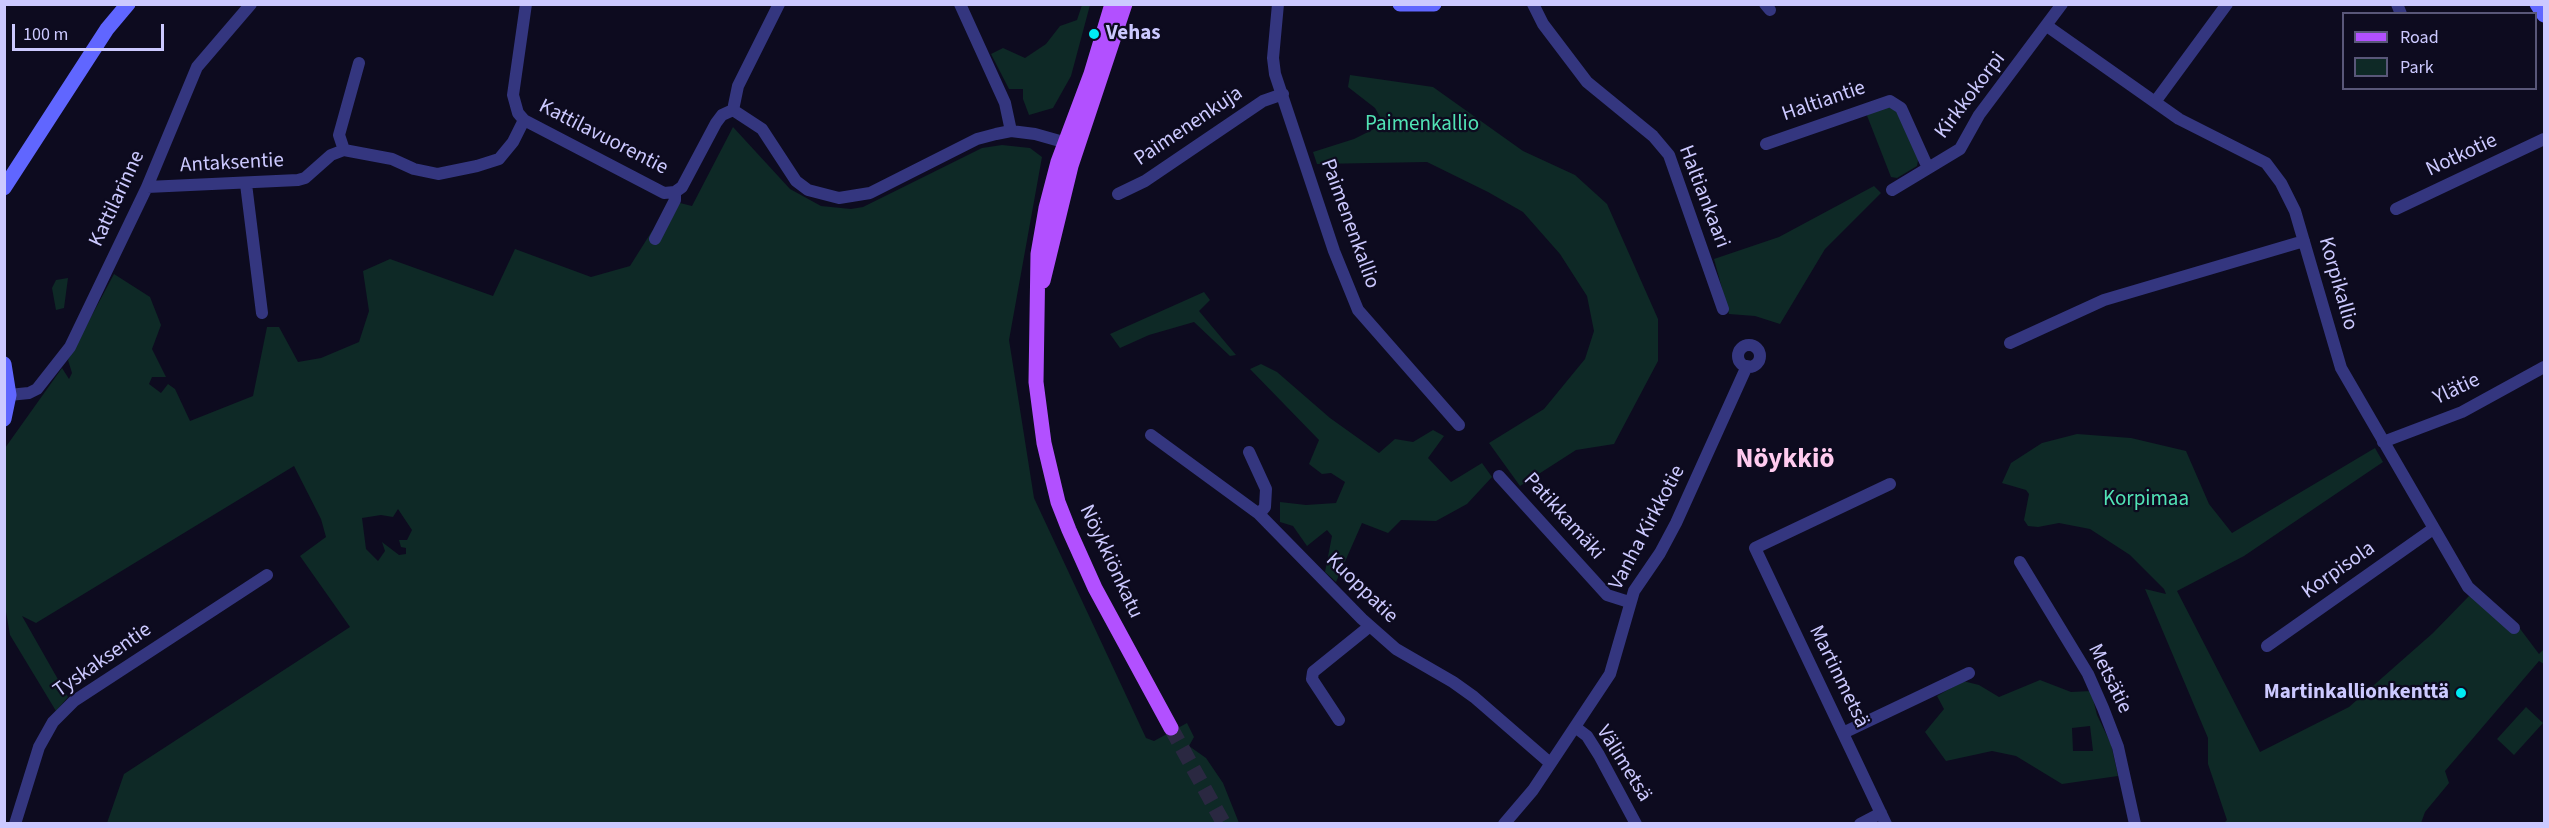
<!DOCTYPE html>
<meta charset="utf-8">
<style>
body{margin:0}
#map{position:relative;width:2549px;height:828px;overflow:hidden;background:#0d0b1f;font-family:"Source Sans 3",sans-serif}
canvas{display:block}
.frame{position:absolute;inset:0;border:6px solid #ccc9ff;pointer-events:none}
.legend{position:absolute;left:2342px;top:12px;width:195px;height:78px;box-sizing:border-box;background:#0d0b1f;border:2px solid #595779;margin:0;padding:8px 10px;list-style:none;font-size:18px;color:#ccc9ff}
.legend li{display:flex;align-items:center;gap:12px;height:30px}
.legend b{width:30px;border:2px solid #595779}
.scale{position:absolute;left:12px;top:24px;width:152px;height:27px;box-sizing:border-box;border:3px solid #ccc9ff;border-top:0;padding-left:8px;font-size:18px;line-height:21px;white-space:nowrap;color:#ccc9ff;-webkit-text-stroke:4px #0d0b1f;paint-order:stroke}
</style>
<div id="map">
<canvas width="2549" height="828"></canvas>
<div class="frame"></div>
<ul class="legend">
<li><b style="height:8px;background:#b250ff"></b>Road</li>
<li><b style="height:16px;background:#0e2926"></b>Park</li>
</ul>
<div class="scale">100 m</div>
</div>
<script>
const c = document.querySelector('canvas').getContext('2d');
c.lineJoin = 'round';
function fill(path, color) {
  c.fillStyle = color;
  c.fill(path, 'evenodd');
}
function toPath(rows) {
  const path = new Path2D();
  for (const r of rows) {
    if (r.length === 3) {
      path.moveTo(r[0] + r[2], r[1]);
      path.arc(r[0], r[1], r[2], 0, 2 * Math.PI);
      continue;
    }
    path.moveTo(r[0], r[1]);
    for (let i = 2; i < r.length; i += 2) path.lineTo(r[i], r[i + 1]);
  }
  return path;
}
function stroke(path, color, width, dash) {
  c.strokeStyle = color;
  c.lineWidth = width;
  c.lineCap = dash ? 'butt' : 'round';
  c.setLineDash(dash || []);
  c.stroke(path);
}
function write(font, color, halo, rows, align = 'center') {
  c.font = font + ' "Source Sans 3",sans-serif';
  c.lineWidth = 4.5;
  c.setLineDash([]);
  c.textBaseline = 'middle';
  c.strokeStyle = halo;
  c.fillStyle = color;
  for (const [text, x, y, turn = 0] of rows) {
    c.save();
    c.translate(x, y);
    c.rotate((+turn || 0) * Math.PI / 180);
    c.textAlign = isNaN(turn) ? turn : align;
    if (halo) c.strokeText(text, 0, 0);
    c.fillText(text, 0, 0);
    c.restore();
  }
}
const green = toPath([
 [1082,5,1090,5,1071,76,1053,108,1029,115,1023,99,1023,89,1009,89,991,54,1003,48,1025,58,1046,44,1060,26,1077,20],
 [1350,75,1433,87,1523,151,1575,175,1607,204,1658,319,1658,361,1614,444,1576,450,1520,486,1489,443,1544,409,1585,359,1594,331,1587,296,1560,254,1523,212,1488,192,1427,162,1317,164,1313,152,1354,139,1384,124,1375,108,1348,87],
 [1886,106,1896,110,1919,155,1917,166,1897,178,1891,177,1866,113],
 [733,127,790,189,821,206,851,209,863,207,982,148,1002,145,1030,148,1042,157,1009,340,1034,498,1146,738,1154,741,1187,723,1194,737,1189,746,1206,758,1223,783,1239,823,107,823,124,774,350,627,300,556,326,537,321,519,294,466,36,623,22,616,68,697,56,711,10,635,5,606,5,448,62,368,69,379,72,373,68,360,114,274,150,297,161,325,152,349,166,377,152,377,149,384,161,393,168,384,175,389,190,421,253,396,267,327,279,327,298,362,321,358,359,342,369,311,363,271,390,259,493,296,515,249,591,277,630,266,652,231,668,223,680,203,692,206],
 [398,509,412,530,407,540,399,540,401,547,406,548,406,554,399,555,382,542,385,551,378,561,366,549,362,518,381,515,393,517],
 [1874,186,1881,193,1825,249,1780,324,1755,316,1729,314,1714,259,1779,237],
 [68,278,64,308,56,310,52,288,56,280],
 [1204,292,1210,300,1199,311,1236,355,1230,356,1194,322,1149,335,1120,348,1110,334],
 [1261,364,1277,372,1330,418,1379,453,1395,439,1413,442,1433,430,1444,436,1428,458,1451,482,1482,463,1492,477,1467,504,1436,521,1401,520,1388,533,1362,523,1336,582,1325,572,1332,536,1327,530,1307,546,1293,526,1280,522,1280,502,1306,505,1336,503,1345,482,1331,473,1322,474,1309,464,1319,440,1250,369],
 [2077,434,2131,438,2186,451,2209,504,2232,533,2375,448,2383,462,2244,556,2177,591,2260,752,2349,707,2433,633,2469,596,2518,626,2539,654,2544,649,2544,664,2539,661,2445,771,2449,783,2425,812,2421,823,2224,823,2227,820,2208,764,2208,738,2145,589,2166,594,2164,589,2130,555,2090,529,2059,523,2038,527,2028,526,2024,520,2029,494,2026,490,2002,483,2011,463,2042,443],
 [2040,680,2071,692,2091,691,2097,715,2111,744,2118,776,2062,784,2016,756,1992,751,1946,761,1925,732,1944,709,1937,696,1963,681,1979,685,1999,697],
 [2090,726,2093,751,2073,751,2072,728],
 [2526,707,2543,723,2514,755,2497,739]
]);
const primaryTunnel = toPath([
 [1171,728,1224,824]
]);
const street = toPath([
 [526,4,513,95,518,113,524,120,664,193,675,192,682,187,716,123,722,115,733,110,762,129,796,181,808,190,839,198,870,193,977,139,996,134,1011,131,1035,134,1074,145],
 [960,4,1005,103,1011,131],
 [1278,4,1273,58,1275,74,1334,251,1358,310,1459,425],
 [1533,4,1543,24,1587,82,1653,136,1669,155,1723,309],
 [1765,4,1770,10],
 [2397,4,2401,14],
 [2047,26,2179,119,2266,163,2281,183,2295,211,2341,368,2468,587,2514,628],
 [359,63,339,135,344,150,392,159,414,169,438,174,477,166,499,159,513,142,524,120],
 [2155,102,2227,4],
 [733,110,738,86,779,4],
 [1766,144,1890,101,1901,108,1928,168],
 [246,184,262,313],
 [147,187,298,180,305,178,331,155,344,150],
 [1892,190,1960,149,1979,115,2062,4],
 [1118,194,1145,181,1263,101,1283,94],
 [2396,209,2544,139],
 [655,239,675,200,675,192],
 [2010,343,2104,300,2304,241],
 [1749,356,11],
 [9,395,29,393,37,389,70,347,147,187,197,67,251,4],
 [1151,435,1259,514,1362,619,1396,649,1453,682,1474,697,1550,763],
 [2383,442,2462,412,2544,367],
 [1249,452,1266,489,1265,507,1259,514],
 [1499,476,1607,595,1629,602],
 [2020,562,2088,674,2103,708,2118,747,2135,824],
 [2267,646,2433,529],
 [1339,720,1312,679,1313,672,1370,626],
 [1575,727,1587,736,1599,755,1636,824],
 [1843,733,1969,673],
 [15,824,39,747,53,722,74,701,267,575],
 [1504,824,1533,790,1610,674,1634,591,1660,553,1676,523,1747,366],
 [1860,824,1881,813],
 [1886,824,1755,548,1890,484]
]);
const secondary = toPath([
 [1400,4,1434,4],
 [2537,4,2544,15],
 [4,188,107,29,128,4],
 [4,364,9,395,4,419]
]);
const primary = toPath([
 [1112,4,1091,74,1058,162,1046,208,1038,254,1036,382,1044,443,1058,502,1069,530,1095,588,1171,728],
 [1043,281,1071,166,1125,4]
]);
const markers = [
 [1094,34,6,"#00ebf4"],
 [2461,693,6,"#00ebf4"]
];
const poiNames = [
 ["Vehas",1106,34],
 ["Martinkallionkenttä",2449,693,"right"]
];
const streetNames = [
 ["Kirkkokorpi",1971,96,-53],
 ["Haltiantie",1824,102,-19],
 ["Paimenenkuja",1189,127,-34],
 ["Kattilavuorentie",603,138,27],
 ["Notkotie",2462,156,-25],
 ["Antaksentie",232,164,-3],
 ["Haltiankaari",1703,197,69],
 ["Kattilarinne",118,199,-65],
 ["Paimenenkallio",1349,224,70],
 ["Korpikallio",2337,284,74],
 ["Ylätie",2457,390,-25],
 ["Patikkamäki",1563,517,48],
 ["Vanha Kirkkotie",1648,528,-62],
 ["Nöykkiönkatu",1110,562,65],
 ["Korpisola",2339,571,-35],
 ["Kuoppatie",1361,589,44],
 ["Tyskaksentie",103,661,-35],
 ["Martinmetsä",1838,677,64],
 ["Metsätie",2109,679,64],
 ["Välimetsä",1623,764,58]
];
const parkNames = [
 ["Paimenkallio",1422,125],
 ["Korpimaa",2146,500]
];
const districtNames = [
 ["Nöykkiö",1785,461]
];
fill(green, '#0e2926');
stroke(primaryTunnel, '#2a2841', 15, [15, 8]);
stroke(street, '#34367f', 12);
stroke(secondary, '#6066ff', 15);
stroke(primary, '#b250ff', 15);
for (const [x, y, r, color] of markers) {
  const dot = new Path2D();
  dot.arc(x, y, r, 0, 2 * Math.PI);
  c.fillStyle = color;
  c.fill(dot);
  stroke(dot, '#0d0b1f', 2);
}
write('bold 21px', '#ccc9ff', '#0d0b1f', poiNames, 'left');
write('21px', '#ccc9ff', '#0d0b1f', streetNames);
write('21px', '#51e3b5', '#0d0b1f', parkNames);
write('bold 27px', '#ffcbef', '#0d0b1f', districtNames);
</script>
